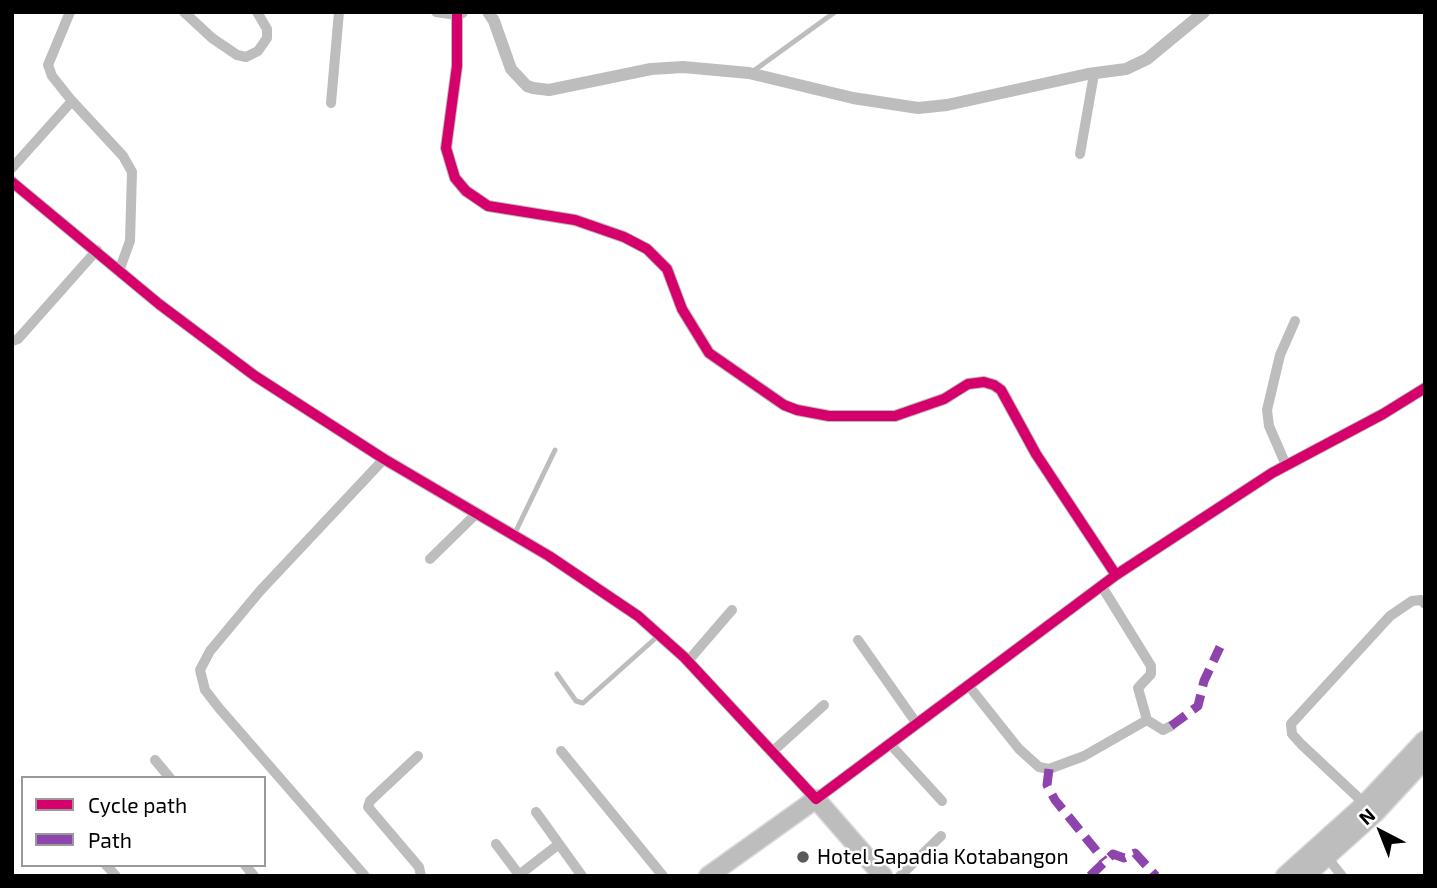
<!DOCTYPE html>
<style>
body{margin:0}
#map{position:relative;width:1437px;height:888px;overflow:hidden;background:#fff;font-family:"Exo 2",sans-serif}
canvas{display:block}
.frame{position:absolute;inset:0;border:14px solid #000;pointer-events:none}
.legend{position:absolute;left:21px;top:776px;width:245px;height:91px;box-sizing:border-box;background:#fff;border:2px solid #999;margin:0;padding:9px 12px;list-style:none;font-size:21px;color:#000}
.legend li{display:flex;align-items:center;gap:14px;height:35px}
.legend b{width:35px;border:2px solid #999}
.north{position:absolute;left:1346px;top:797px;width:70px;height:70px;-webkit-text-stroke:5px #fff;paint-order:stroke;rotate:318deg;font-size:19px;font-weight:700;line-height:28px;text-align:center;color:#000}
.north::after{content:'';display:block;margin:auto;width:24px;height:32px;background:#000;clip-path:polygon(50% 0,100% 100%,50% 72%,0 100%)}
</style>
<div id="map">
<canvas width="1437" height="888"></canvas>
<div class="frame"></div>
<ul class="legend">
<li><b style="height:9px;background:#d6006c"></b>Cycle path</li>
<li><b style="height:9px;background:#8e44ad"></b>Path</li>
</ul>
<div class="north">N</div>
</div>
<script>
const c = document.querySelector('canvas').getContext('2d');
c.lineJoin = 'round';
function toPath(rows) {
  const path = new Path2D();
  for (const r of rows) {
    path.moveTo(r[0], r[1]);
    for (let i = 2; i < r.length; i += 2) path.lineTo(r[i], r[i + 1]);
  }
  return path;
}
function stroke(path, color, width, dash) {
  c.strokeStyle = color;
  c.lineWidth = width;
  c.lineCap = dash ? 'butt' : 'round';
  c.setLineDash(dash || []);
  c.stroke(path);
}
function write(font, color, halo, rows, align = 'center') {
  c.font = font + ' "Exo 2",sans-serif';
  c.lineWidth = 5;
  c.setLineDash([]);
  c.textBaseline = 'middle';
  c.strokeStyle = halo;
  c.fillStyle = color;
  for (const [text, x, y, turn = 0] of rows) {
    c.save();
    c.translate(x, y);
    c.rotate((+turn || 0) * Math.PI / 180);
    c.textAlign = isNaN(turn) ? turn : align;
    if (halo) c.strokeText(text, 0, 0);
    c.fillText(text, 0, 0);
    c.restore();
  }
}
const service = toPath([
 [752,72,835,12],
 [514,535,555,450],
 [557,674,576,701,583,703,658,636]
]);
const minor = toPath([
 [184,12,212,38,237,55,246,57,258,51,267,38,267,29,257,12],
 [436,12,457,15],
 [72,101,123,156,132,172,130,241,119,271],
 [331,103,339,12],
 [1080,154,1094,74],
 [12,168,72,101,52,76,48,65,70,12],
 [12,341,18,339,97,250],
 [1286,465,1269,426,1267,410,1280,355,1295,321],
 [430,559,477,513],
 [1101,585,1151,666,1151,674,1138,688,1147,720,1163,730,1171,726],
 [858,640,917,724],
 [688,661,732,610],
 [968,685,1019,749,1039,767,1049,769,1084,756,1147,720],
 [890,744,942,801],
 [561,751,663,876],
 [772,752,824,705],
 [418,756,370,801,368,807,419,867,421,876],
 [155,760,170,778],
 [1365,804,1301,744,1292,734,1291,724,1390,616,1412,601,1421,600,1425,604],
 [536,812,582,876],
 [496,844,520,876],
 [1326,856,1342,876],
 [106,865,116,876],
 [245,865,254,876],
 [519,875,559,844],
 [365,876,219,708,205,690,200,670,210,651,260,591,384,459],
 [900,876,941,836]
]);
const tertiary = toPath([
 [462,12,457,15,457,66,446,148,455,178,466,191,488,206,575,220,624,237,647,249,667,269,682,309,709,353,784,405,797,410,829,416,895,416,944,399,968,384,984,382,994,385,1001,390,1036,454,1116,575,1272,473,1383,414,1425,388],
 [488,12,494,21,511,69,527,86,533,88,549,90,651,69,683,67,749,73,853,98,918,108,947,105,1088,74,1126,69,1147,59,1204,12],
 [12,182,159,304,255,376,384,459,549,556,638,616,684,657,816,799,1116,575]
]);
const trunk = toPath([
 [708,876,816,799,883,876],
 [1285,876,1365,804,1425,740],
 [1305,876,1375,813,1425,759]
]);
const quiet = toPath([
 [1171,726,1198,706,1204,681,1220,647],
 [1049,769,1047,785,1055,800,1104,860],
 [1090,876,1113,854,1124,858,1135,853,1156,876]
]);
const cycleway = toPath([
 [457,15,457,66,446,148,455,178,466,191,488,206,575,220,624,237,647,249,667,269,682,309,709,353,784,405,797,410,829,416,895,416,944,399,968,384,984,382,994,385,1001,390,1036,454,1116,575,1272,473,1383,414,1425,388],
 [12,182,159,304,255,376,384,459,549,556,638,616,684,657,816,799,1116,575]
]);
const markers = [
 [803,857,7,"#595959"]
];
const poiNames = [
 ["Hotel Sapadia Kotabangon",817,857]
];
stroke(trunk, '#dbdbdb', 21);
stroke(service, '#bdbdbd', 5);
stroke(minor, '#bdbdbd', 10);
stroke(tertiary, '#bdbdbd', 12);
stroke(trunk, '#bdbdbd', 18);
stroke(quiet, '#8e44ad', 9, [18, 9]);
stroke(cycleway, '#d6006c', 10);
for (const [x, y, r, color] of markers) {
  const dot = new Path2D();
  dot.arc(x, y, r, 0, 2 * Math.PI);
  c.fillStyle = color;
  c.fill(dot);
  stroke(dot, '#fff', 2.5);
}
write('21px', '#000', '#fff', poiNames, 'left');
</script>
